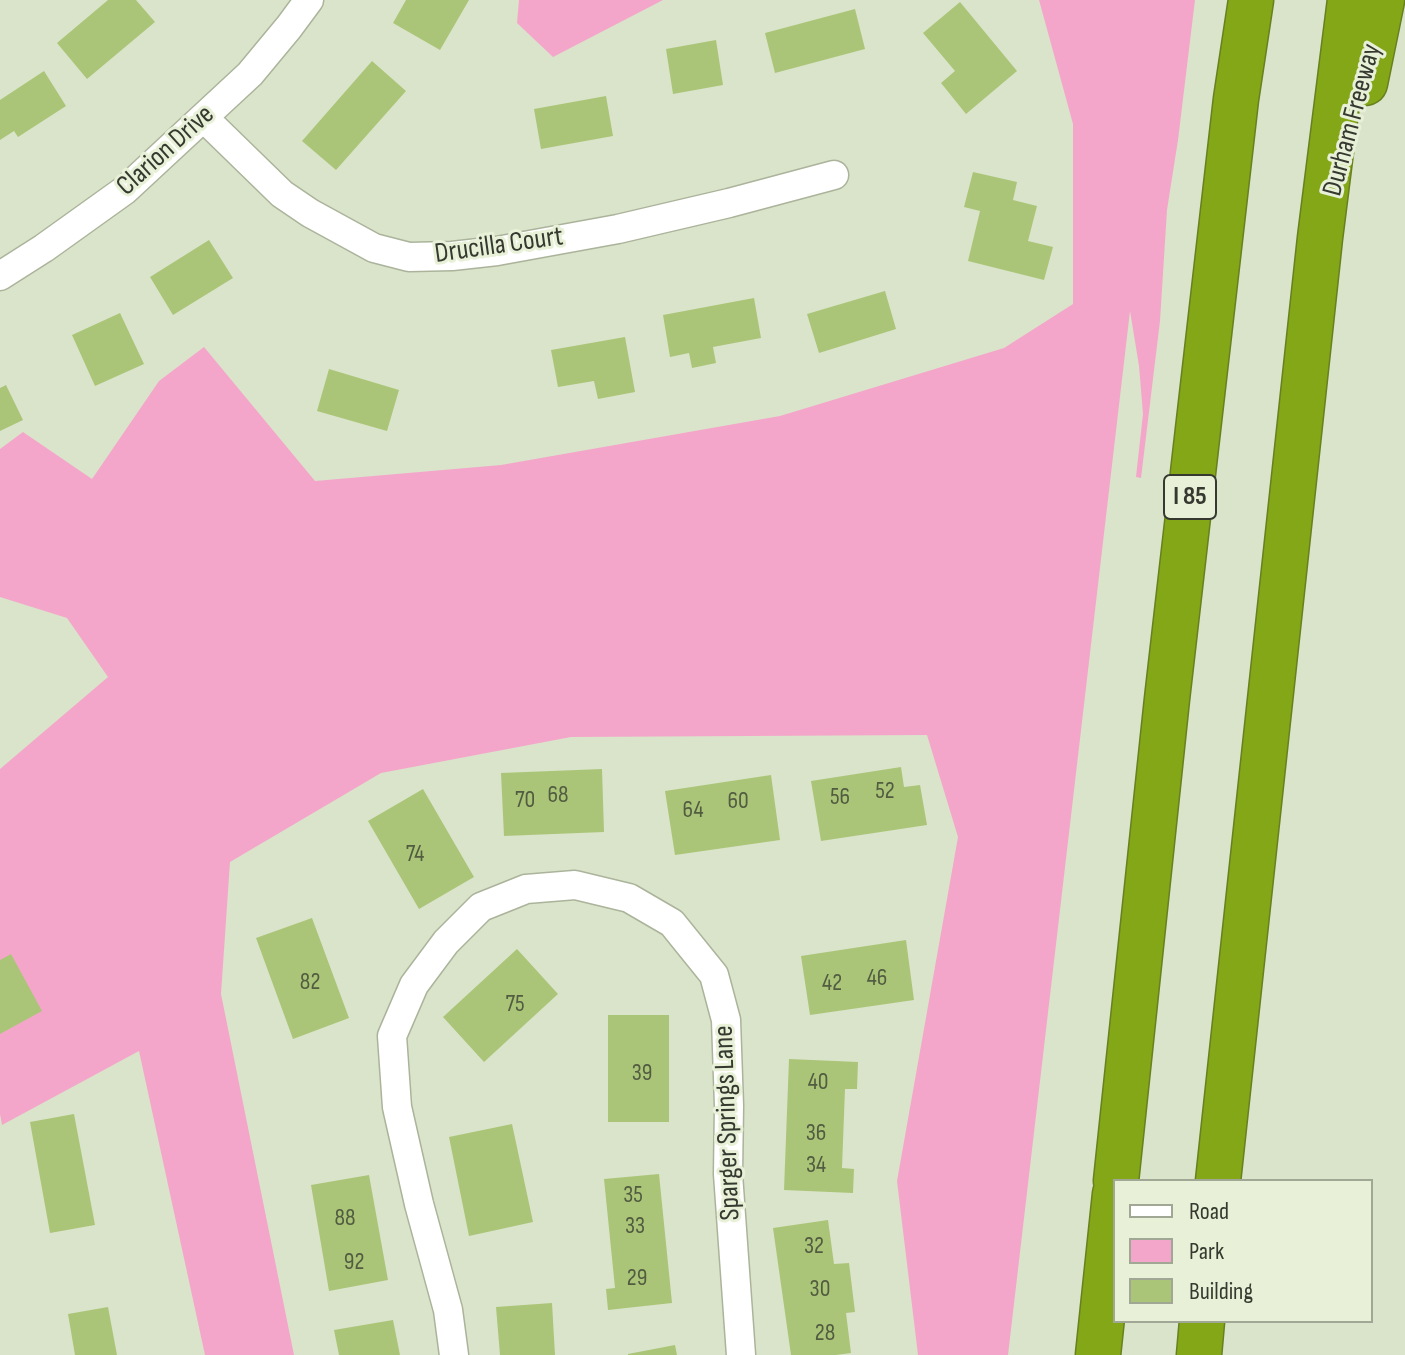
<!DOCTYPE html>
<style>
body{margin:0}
#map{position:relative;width:1405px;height:1355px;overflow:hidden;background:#dae4ca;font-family:"Sofia Sans Condensed",sans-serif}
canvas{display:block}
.legend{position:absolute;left:1113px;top:1179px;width:260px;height:144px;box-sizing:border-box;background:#e8f1d7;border:2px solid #a0a794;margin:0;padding:10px 14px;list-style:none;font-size:24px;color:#35392f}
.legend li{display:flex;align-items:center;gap:16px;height:40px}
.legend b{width:40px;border:2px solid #a0a794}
</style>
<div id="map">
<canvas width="1405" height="1355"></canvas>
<ul class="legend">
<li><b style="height:10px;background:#fff"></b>Road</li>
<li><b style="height:22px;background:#f4a6ca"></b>Park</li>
<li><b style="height:22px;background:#abc578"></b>Building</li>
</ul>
</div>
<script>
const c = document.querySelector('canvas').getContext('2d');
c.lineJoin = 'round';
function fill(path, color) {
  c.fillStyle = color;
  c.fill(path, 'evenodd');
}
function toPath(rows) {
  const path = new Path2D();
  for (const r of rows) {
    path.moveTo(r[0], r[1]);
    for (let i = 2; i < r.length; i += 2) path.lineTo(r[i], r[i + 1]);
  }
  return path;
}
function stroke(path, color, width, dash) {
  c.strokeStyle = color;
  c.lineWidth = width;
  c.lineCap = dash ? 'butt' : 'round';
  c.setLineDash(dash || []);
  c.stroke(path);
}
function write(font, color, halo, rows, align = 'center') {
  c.font = font + ' "Sofia Sans Condensed",sans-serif';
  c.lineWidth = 6;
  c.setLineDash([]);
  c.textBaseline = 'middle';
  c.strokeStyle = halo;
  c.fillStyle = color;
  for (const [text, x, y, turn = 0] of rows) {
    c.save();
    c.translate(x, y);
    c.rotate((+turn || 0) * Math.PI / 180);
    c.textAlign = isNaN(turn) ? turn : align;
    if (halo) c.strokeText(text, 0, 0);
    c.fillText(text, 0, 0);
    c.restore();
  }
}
const green = toPath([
 [519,0,663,0,553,57,517,23],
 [1039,0,1195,0,1178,140,1167,210,1160,321,1141,478,1136,477,1143,414,1139,366,1130,311,1008,1355,918,1355,897,1181,958,837,927,735,571,737,381,773,230,862,221,994,294,1355,205,1355,139,1051,2,1125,0,1114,0,769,108,677,67,618,0,597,0,449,23,432,92,479,159,381,204,347,315,481,501,465,780,416,1004,348,1073,304,1073,124]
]);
const building = toPath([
 [108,0,136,0,155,22,87,79,57,43],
 [406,0,469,0,440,50,393,23],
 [960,2,1017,71,966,114,941,83,955,71,923,33],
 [855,9,865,49,775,73,765,33],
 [716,40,723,85,673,94,666,49],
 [372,61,406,91,336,170,302,141],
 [44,71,66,106,18,137,14,131,0,140,0,100],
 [606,96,613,136,541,149,534,109],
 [973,172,1017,182,1013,200,1037,206,1028,241,1053,247,1044,280,968,261,980,211,964,207],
 [209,240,233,278,173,315,150,277],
 [885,291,896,329,819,353,807,314],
 [754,298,761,338,713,347,716,363,692,368,689,353,670,357,663,315],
 [120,313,144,364,95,386,72,335],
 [625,337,635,392,598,399,594,381,558,387,551,350],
 [329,369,399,390,387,431,317,411],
 [6,385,23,420,0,431,0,388],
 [901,767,904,787,920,785,927,825,821,841,811,781],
 [602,769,604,832,504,836,501,773],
 [771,775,780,840,675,855,665,791],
 [423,789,474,877,419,909,368,821],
 [312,918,349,1018,293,1039,256,938],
 [906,940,914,1000,810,1015,801,956],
 [517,949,558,994,484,1062,443,1017],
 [11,954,42,1011,0,1034,0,960],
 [608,1015,669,1015,669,1122,608,1122],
 [789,1059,858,1062,857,1089,845,1089,842,1168,854,1169,853,1193,784,1190],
 [74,1114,95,1225,50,1233,30,1122],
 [512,1124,533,1222,469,1236,449,1137],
 [659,1174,672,1303,608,1310,606,1289,615,1288,604,1179],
 [369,1175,388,1280,329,1291,311,1185],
 [828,1220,834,1264,849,1263,855,1312,846,1313,851,1353,836,1355,791,1355,773,1228],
 [552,1303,555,1355,500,1355,496,1307],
 [108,1307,117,1355,75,1355,68,1314],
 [393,1320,400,1355,339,1355,334,1330],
 [675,1345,677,1355,628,1355,628,1354]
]);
const street = toPath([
 [204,118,282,194,310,213,374,248,409,257,452,256,497,251,618,229,729,203,834,175],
 [0,276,44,248,125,190,250,74,289,27,309,0],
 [454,1355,448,1310,419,1204,397,1107,392,1036,414,985,446,942,481,907,526,889,575,885,629,898,672,923,714,975,726,1020,729,1106,728,1174,741,1355]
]);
const highway = toPath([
 [1365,83,1382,0],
 [1116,1181,1167,699,1236,99,1251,0],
 [1218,1181,1320,238,1350,0],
 [1098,1355,1115,1194],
 [1199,1355,1202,1321]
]);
const numberNames = [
 ["52",885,792],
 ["68",558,796],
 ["56",840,798],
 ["70",525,801],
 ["60",738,802],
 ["64",693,811],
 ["74",415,855],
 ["46",877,979],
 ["82",310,983],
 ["42",832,984],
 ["75",515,1005],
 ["39",642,1074],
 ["40",818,1083],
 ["36",816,1134],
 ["34",816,1166],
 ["35",633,1196],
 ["88",345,1219],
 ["33",635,1227],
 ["32",814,1247],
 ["92",354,1263],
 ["29",637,1279],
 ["30",820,1290],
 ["28",825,1334]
];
const shields = [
 [1190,497,52]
];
const shieldNames = [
 ["I 85",1190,497]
];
const streetNames = [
 ["Durham Freeway",1353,120,-75],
 ["Clarion Drive",166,151,-42],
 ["Drucilla Court",499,246,-8],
 ["Sparger Springs Lane",728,1123,-92]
];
fill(green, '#f4a6ca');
fill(building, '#abc578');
stroke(street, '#abb49b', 31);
stroke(highway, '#68801f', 47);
stroke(street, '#fff', 28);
stroke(highway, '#83a717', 44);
write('24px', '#525c41', null, numberNames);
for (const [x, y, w] of shields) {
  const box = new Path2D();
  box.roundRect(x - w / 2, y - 22, w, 44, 6);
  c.fillStyle = '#e8f1d7';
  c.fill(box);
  stroke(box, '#35392f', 2);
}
write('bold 26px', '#35392f', null, shieldNames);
write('28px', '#35392f', '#e8f1d7', streetNames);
</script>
